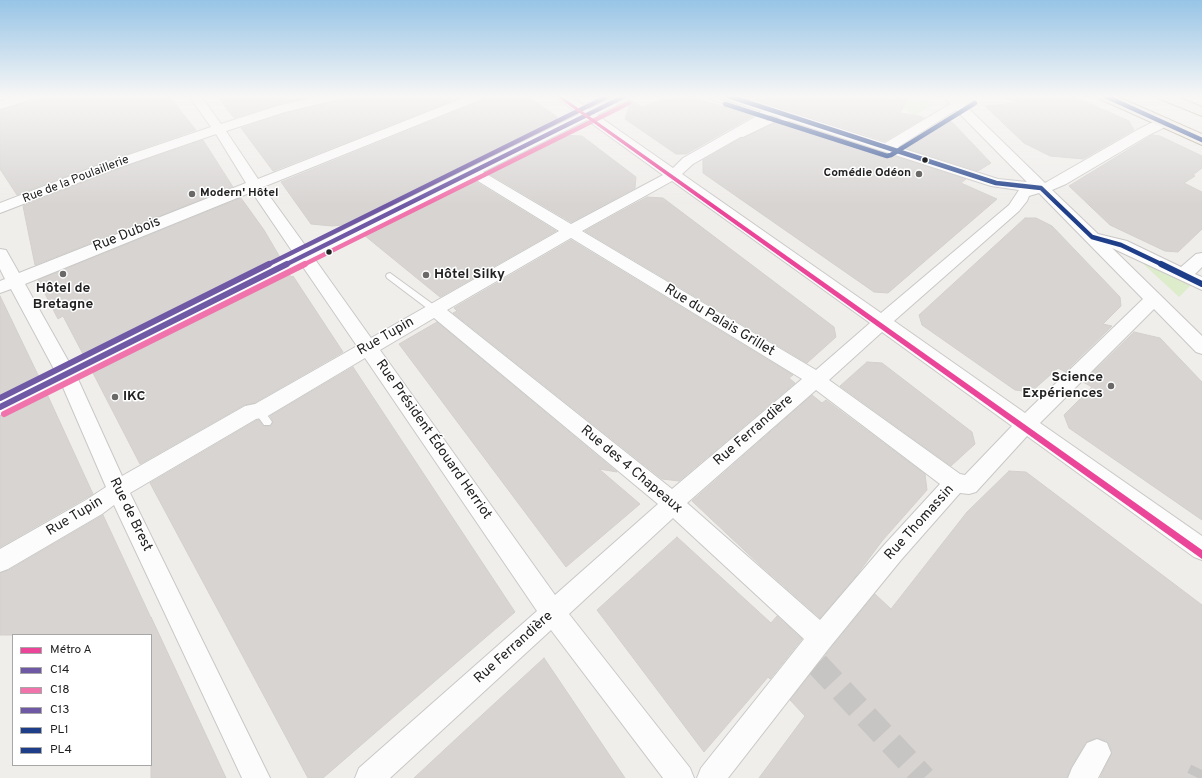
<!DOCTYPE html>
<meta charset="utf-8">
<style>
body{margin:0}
#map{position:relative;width:1202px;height:778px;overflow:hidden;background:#f0eeeb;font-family:Overpass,sans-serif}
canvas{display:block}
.legend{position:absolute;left:12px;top:634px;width:140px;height:132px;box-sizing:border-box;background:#fff;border:1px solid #a7a7a7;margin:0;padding:5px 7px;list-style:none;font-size:12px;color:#222}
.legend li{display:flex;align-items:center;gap:8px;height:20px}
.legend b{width:20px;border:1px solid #a7a7a7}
</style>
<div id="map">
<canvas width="1202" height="778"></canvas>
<ul class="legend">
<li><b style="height:5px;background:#eb4599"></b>Métro A</li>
<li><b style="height:5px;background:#6f59a5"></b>C14</li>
<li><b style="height:5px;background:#f173ac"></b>C18</li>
<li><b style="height:5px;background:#6f59a5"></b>C13</li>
<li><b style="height:5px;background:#1e3e89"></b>PL1</li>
<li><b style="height:5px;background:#1e3e89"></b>PL4</li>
</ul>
</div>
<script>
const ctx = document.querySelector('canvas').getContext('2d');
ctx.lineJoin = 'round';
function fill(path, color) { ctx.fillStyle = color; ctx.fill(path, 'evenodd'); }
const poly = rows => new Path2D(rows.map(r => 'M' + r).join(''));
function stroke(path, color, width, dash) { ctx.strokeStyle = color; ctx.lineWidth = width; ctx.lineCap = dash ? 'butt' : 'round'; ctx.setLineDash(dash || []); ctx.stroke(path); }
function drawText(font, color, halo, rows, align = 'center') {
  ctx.font = font + ' Overpass,sans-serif'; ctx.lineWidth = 3; ctx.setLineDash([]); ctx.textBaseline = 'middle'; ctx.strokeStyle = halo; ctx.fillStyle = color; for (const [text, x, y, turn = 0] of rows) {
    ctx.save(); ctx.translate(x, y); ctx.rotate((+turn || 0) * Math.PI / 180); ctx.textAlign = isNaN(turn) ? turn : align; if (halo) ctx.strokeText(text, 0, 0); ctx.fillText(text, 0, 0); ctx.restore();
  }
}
fill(poly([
 [891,96,921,96,925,97,932,105,914,116,906,110,908,109,899,107,907,101,905,99],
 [1140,261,1191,285,1179,297]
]), '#ddeccb');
const building = poly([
 [36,96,169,96,196,130,98,164,17,195,0,169,0,110,33,100,36,96],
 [217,96,316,96,277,105,234,118,217,96],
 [342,96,465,96,273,171,241,128,285,113,339,100,342,96],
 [485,96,528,96,557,117,556,124,352,224,332,226,311,224,281,182,483,100,485,96],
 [670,96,689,96,753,116,686,154,676,154,625,119,631,100,642,107,670,96],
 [754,96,890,96,907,100,900,113,920,116,924,118,885,141,756,100,754,96],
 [1002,96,1073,96,1129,121,1134,130,1083,159,1050,156,1024,143,985,106,1017,103,1002,96],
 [944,121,952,122,991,163,978,171,902,147,944,121],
 [789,122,966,179,961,183,997,199,888,293,874,292,703,173,703,160,741,138,774,123,789,122],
 [560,135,582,136,636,177,635,188,571,222,486,172,560,135],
 [1152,135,1160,136,1202,156,1202,168,1193,175,1195,176,1184,183,1202,192,1202,229,1178,252,1165,251,1110,225,1069,186,1152,135],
 [203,140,233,187,35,265,23,206,110,172,203,140],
 [473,180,556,231,440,297,364,235,473,180],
 [647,197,663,198,834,327,836,337,807,363,585,231,647,197],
 [241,198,264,230,281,259,84,356,63,316,58,319,38,280,241,198],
 [1025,218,1036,218,1052,226,1120,297,1121,306,1103,324,1112,326,1065,372,1058,368,1031,392,1015,390,922,325,919,315,1025,218],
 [571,240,793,375,789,378,795,383,679,481,662,479,453,313,457,311,454,308,571,240],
 [288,272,291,277,293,276,343,352,254,403,244,405,140,464,92,371,288,272],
 [0,296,39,377,0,396,0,296],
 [437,322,617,472,599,469,640,504,566,567,399,344,437,322],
 [1134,332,1160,338,1202,382,1202,520,1069,428,1064,415,1092,387,1083,382,1134,332],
 [867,362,882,363,972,432,975,444,951,466,840,386,867,362],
 [353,367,515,612,323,778,308,778,150,483,257,420,259,420,264,426,271,426,273,421,270,416,353,367],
 [47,394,93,494,0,547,0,416,47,394],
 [812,395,822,403,826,400,925,474,927,490,882,541,856,576,820,618,760,565,692,501,812,395],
 [1009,471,1026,472,1202,605,1202,778,1100,778,1112,752,1108,742,1098,738,1086,742,1071,767,1067,778,759,778,805,716,790,700,831,648,875,594,891,609,967,512,1009,471],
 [103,515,151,618,151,617,226,778,151,778,151,635,0,635,0,573,9,570,103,515],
 [677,537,771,623,777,616,802,639,770,679,768,677,752,696,704,752,597,610,677,537],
 [544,658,625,778,414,778,458,737,544,658]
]);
fill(building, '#d7d4d2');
stroke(building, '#d3d0cc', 1);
stroke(poly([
 [817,664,924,778],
 [1198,778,1202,770]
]), '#c7c5c3', 24, [24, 12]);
const lane = poly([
 [701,96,709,96,740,106,735,107,701,96],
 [795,117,798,119,797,120,774,122,743,137,738,136,771,119,795,117],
 [390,273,438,308,439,310,438,312,432,312,387,278,386,276,387,274,390,273],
 [259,407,262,408,270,419,272,422,270,425,264,425,256,414,254,411,256,408,259,407]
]);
const street = poly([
 [17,96,35,96,33,99,0,109,0,101,17,96],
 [189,96,201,96,221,124,277,106,321,96,341,96,339,99,285,112,226,131,258,179,468,96,484,96,482,99,263,187,307,248,579,114,558,99,556,96,570,96,589,109,616,96,631,96,629,99,597,115,673,168,683,158,755,117,761,111,724,99,722,96,739,96,885,143,950,104,943,96,956,96,958,98,963,96,977,96,975,99,965,105,1045,183,1139,129,1159,119,1169,119,1170,122,1169,125,1149,135,1066,184,1052,190,1098,234,1127,241,1181,267,1196,254,1202,253,1202,267,1195,274,1202,277,1202,290,1112,248,1202,336,1202,354,1196,352,1154,309,1040,423,1202,536,1202,560,1194,557,1027,436,976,492,969,494,960,493,901,560,830,647,728,778,697,778,701,768,804,639,673,518,569,614,690,768,694,778,663,778,551,630,390,778,355,778,359,768,537,611,365,358,266,417,256,419,130,493,270,778,242,778,114,505,102,514,8,569,0,572,0,549,86,500,106,487,62,385,0,415,0,398,55,371,11,289,0,293,0,281,5,279,0,269,0,249,6,250,19,273,246,183,216,134,109,171,0,213,0,203,99,165,211,127,189,96],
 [956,110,1027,182,998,179,898,147,956,110],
 [771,115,991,186,1019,190,1009,205,881,313,682,174,693,164,765,123,771,115],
 [587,120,663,175,571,224,483,172,587,120],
 [473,178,559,231,371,338,314,258,473,178],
 [672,181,870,323,816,370,582,231,672,181],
 [252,192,294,254,70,364,25,284,252,192],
 [1039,193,1143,299,1025,413,894,321,1019,211,1027,201,1029,196,1039,193],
 [571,238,797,376,802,379,672,489,447,310,571,238],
 [301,264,357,346,255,404,245,406,122,476,77,377,301,264],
 [434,318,658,504,555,595,380,350,434,318],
 [882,332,1012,426,965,475,960,474,829,380,882,332],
 [816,390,940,484,885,544,820,620,687,503,816,390],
 [1097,739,1107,743,1111,753,1098,778,1068,778,1072,768,1087,743,1097,739]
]);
const primary = poly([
 [1098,96,1116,96,1202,134,1202,145,1100,99,1098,96],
 [1158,96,1176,96,1202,107,1202,116,1160,99,1158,96]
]);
stroke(lane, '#c9c8c7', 2);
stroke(street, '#c9c8c7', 2);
stroke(primary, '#a79c86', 2);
fill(lane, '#fdfcfc');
fill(street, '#fdfcfc');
fill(primary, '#f3ede7');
stroke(poly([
 [285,265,625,96]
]), '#6f59a5', 4.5);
stroke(poly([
 [0,407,287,264]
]), '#6f59a5', 6);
stroke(poly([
 [303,265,629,103]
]), '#f173ac', 4.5);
stroke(poly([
 [4,414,305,264]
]), '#f173ac', 6);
stroke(poly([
 [267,265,608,96]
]), '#6f59a5', 4.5);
stroke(poly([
 [0,398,269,264]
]), '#6f59a5', 6);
stroke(poly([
 [728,96,996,183,1041,188,1092,237,1121,245,1163,265],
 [1105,96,1202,140]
]), '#1e3e89', 4.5);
stroke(poly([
 [1161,264,1202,284]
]), '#1e3e89', 6);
stroke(poly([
 [725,104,887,156,891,155,975,103]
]), '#1e3e89', 4.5);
fill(poly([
 [556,96,561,96,1202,550,1202,559,556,96]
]), '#eb4599');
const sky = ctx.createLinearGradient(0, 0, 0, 205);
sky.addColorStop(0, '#97c4e6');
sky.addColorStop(0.47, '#f8f7f6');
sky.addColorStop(1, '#f8f7f600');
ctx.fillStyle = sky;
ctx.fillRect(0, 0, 1202, 205);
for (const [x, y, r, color] of [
 [925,160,3.5,"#222"],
 [919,174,4,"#6a6968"],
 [192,194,4,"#6a6968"],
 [329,252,3.5,"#222"],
 [63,274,4,"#6a6968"],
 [426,275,4,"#6a6968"],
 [1111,386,4,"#6a6968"],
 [115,397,4,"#6a6968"]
]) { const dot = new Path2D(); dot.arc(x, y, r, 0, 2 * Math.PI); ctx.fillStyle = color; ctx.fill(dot); stroke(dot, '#fff', 1.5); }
drawText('bold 12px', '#222', '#fff', [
 ["Comédie Odéon",911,174],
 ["Modern' Hôtel",200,194,"left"]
], 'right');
drawText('12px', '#222', '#fff', [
 ["Rue de la Poulaillerie",76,180,-21]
]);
drawText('14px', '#222', '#fff', [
 ["Rue Dubois",127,235,-22],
 ["Rue du Palais Grillet",719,321,31],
 ["Rue Tupin",386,337,-30],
 ["Rue Ferrandière",754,431,-41],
 ["Rue Président Édouard Herriot",433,440,55],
 ["Rue des 4 Chapeaux",631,470,40],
 ["Rue de Brest",130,515,64],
 ["Rue Tupin",75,517,-31],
 ["Rue Thomassin",920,523,-48],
 ["Rue Ferrandière",514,648,-42]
]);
drawText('bold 14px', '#222', '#fff', [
 ["Hôtel Silky",434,275],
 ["Hôtel de",63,289,"center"],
 ["Bretagne",63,305,"center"],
 ["Science",1103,378,"right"],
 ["Expériences",1103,394,"right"],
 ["IKC",123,397]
], 'left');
</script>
